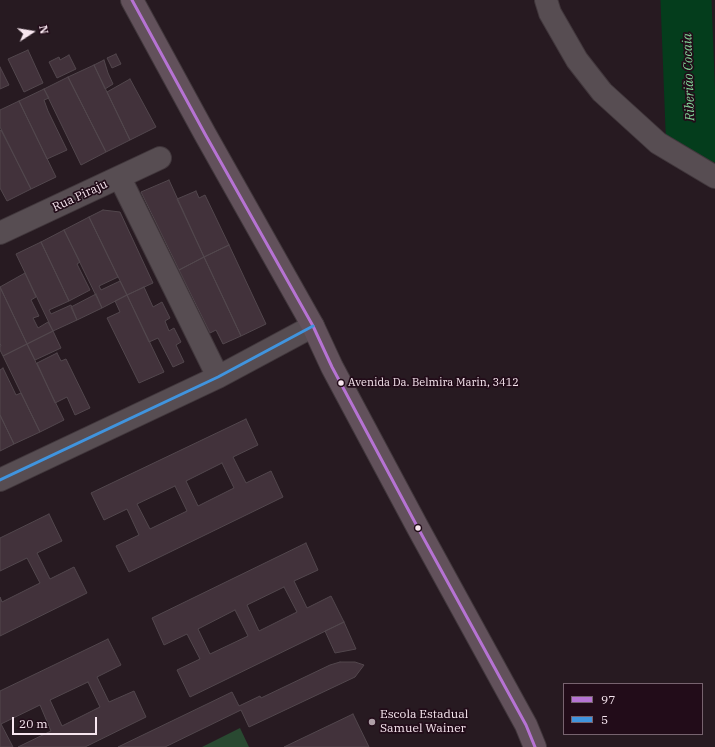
<!DOCTYPE html>
<meta charset="utf-8">
<style>
body{margin:0}
#map{position:relative;width:715px;height:747px;overflow:hidden;background:#271a21;font-family:"IBM Plex Serif",serif}
canvas{display:block}
.legend{position:absolute;left:563px;top:683px;width:140px;height:52px;box-sizing:border-box;background:#220c19;border:1px solid #77636f;margin:0;padding:5px 7px;list-style:none;font-size:12px;color:#f7e6ef}
.legend li{display:flex;align-items:center;gap:8px;height:20px}
.legend b{width:20px;border:1px solid #77636f}
.north{position:absolute;left:12px;top:12px;width:40px;height:40px;-webkit-text-stroke:3px #220c19;paint-order:stroke;rotate:78deg;font-size:11px;font-weight:700;line-height:16px;text-align:center;color:#f7e6ef}
.north::after{content:'';display:block;margin:auto;width:14px;height:18px;background:#f7e6ef;clip-path:polygon(50% 0,100% 100%,50% 72%,0 100%)}
.scale{position:absolute;left:12px;top:717px;width:85px;height:18px;box-sizing:border-box;border:2px solid #f7e6ef;border-top:0;padding-left:5px;font-size:12px;line-height:14px;white-space:nowrap;color:#f7e6ef;-webkit-text-stroke:3px #220c19;paint-order:stroke}
</style>
<div id="map">
<canvas width="715" height="747"></canvas>
<ul class="legend">
<li><b style="height:5px;background:#b673d3"></b>97</li>
<li><b style="height:5px;background:#4094de"></b>5</li>
</ul>
<div class="north">N</div>
<div class="scale">20 m</div>
</div>
<script>
const ctx = document.querySelector('canvas').getContext('2d');
ctx.lineJoin = 'round';
function fill(path, color) { ctx.fillStyle = color; ctx.fill(path, 'evenodd'); }
const poly = rows => new Path2D(rows.map(r => 'M' + r).join(''));
function stroke(path, color, width, dash) { ctx.strokeStyle = color; ctx.lineWidth = width; ctx.lineCap = dash ? 'butt' : 'round'; ctx.setLineDash(dash || []); ctx.stroke(path); }
function drawText(font, color, halo, rows, align = 'center') {
  ctx.font = font + ' "IBM Plex Serif",serif'; ctx.lineWidth = 3.5; ctx.setLineDash([]); ctx.textBaseline = 'middle'; ctx.strokeStyle = halo; ctx.fillStyle = color; for (const [text, x, y, turn = 0] of rows) {
    ctx.save(); ctx.translate(x, y); ctx.rotate((+turn || 0) * Math.PI / 180); ctx.textAlign = isNaN(turn) ? turn : align; if (halo) ctx.strokeText(text, 0, 0); ctx.fillText(text, 0, 0); ctx.restore();
  }
}
fill(poly([
 [240,728,249,747,202,747]
]), '#294931');
stroke(poly([
 [686,0,691,129,715,137]
]), '#043d1c', 51);
const building = poly([
 [28,50,43,83,24,92,8,59,28,50],
 [116,54,121,64,112,68,107,58,116,54],
 [69,55,76,69,57,78,49,62,59,57,60,60,69,55],
 [104,60,108,73,113,84,105,89,94,65,104,60],
 [94,65,130,140,106,152,68,77,94,65],
 [0,67,9,85,0,89,0,67],
 [68,77,106,152,81,165,44,89,68,77],
 [130,79,156,127,130,140,107,92,130,79],
 [44,89,49,98,44,100,48,111,67,150,47,159,19,101,44,89],
 [19,101,56,177,31,189,0,127,0,110,19,101],
 [1,130,31,189,7,201,0,188,0,131,1,130],
 [169,180,204,257,179,270,141,192,169,180],
 [196,191,199,198,205,195,229,245,204,257,177,199,196,191],
 [103,210,120,212,153,283,127,295,89,217,103,210],
 [89,217,118,277,99,286,101,290,120,281,127,295,102,308,64,230,89,217],
 [64,230,80,262,77,264,90,290,69,301,41,242,64,230],
 [41,242,69,301,49,310,51,314,71,305,77,320,53,331,16,254,41,242],
 [229,245,266,324,241,336,204,257,229,245],
 [204,257,241,336,223,344,216,330,210,333,179,270,204,257],
 [25,273,36,297,31,300,39,316,33,318,38,328,48,322,53,331,27,344,0,287,25,273],
 [0,287,27,344,3,356,0,350,0,346,1,346,0,343,0,287],
 [144,287,153,307,162,302,170,318,165,321,169,331,174,328,181,342,176,345,184,362,173,367,158,338,149,342,127,295,144,287],
 [96,294,102,308,77,320,71,307,96,294],
 [127,295,164,372,139,383,107,318,120,312,115,301,127,295],
 [53,331,61,348,35,360,27,344,53,331],
 [27,344,64,420,40,432,3,356,27,344],
 [57,353,61,361,66,359,90,408,75,415,67,397,55,403,37,363,57,353],
 [3,368,16,395,21,393,40,432,14,444,0,415,0,370,3,368],
 [0,415,14,444,0,451,0,415],
 [246,419,258,445,233,457,246,483,271,471,283,497,129,572,116,546,139,535,127,509,104,520,91,493,246,419],
 [222,463,234,488,198,506,186,481,222,463],
 [175,486,187,511,150,529,137,504,175,486],
 [49,514,62,541,37,553,50,579,74,567,87,593,0,636,0,597,2,602,40,583,27,558,0,571,0,538,49,514],
 [306,543,318,570,294,581,307,608,331,596,344,622,190,697,177,670,200,659,187,634,164,645,152,618,306,543],
 [284,587,297,612,259,631,247,605,284,587],
 [235,610,248,636,210,654,198,629,235,610],
 [344,622,356,649,335,653,325,631,344,622],
 [108,639,121,665,97,677,109,702,134,691,146,717,85,747,18,747,51,731,40,705,1,724,13,747,0,747,0,691,108,639],
 [88,682,100,707,62,726,50,700,88,682],
 [340,662,355,662,364,665,355,677,249,727,241,710,165,747,118,747,232,692,239,706,260,696,261,698,330,665,340,662],
 [353,714,369,747,284,747,353,714]
]);
fill(building, '#42323b');
stroke(building, '#52474d', 1);
const street = poly([
 [546,0,550,13,577,60,602,92,658,143,715,177],
 [120,178,218,377],
 [0,233,160,158],
 [0,480,218,377,313,326]
]);
const primary = poly([
 [132,0,205,134,313,326,332,367,418,528,526,725,535,747]
]);
stroke(street, '#41373c', 24);
stroke(primary, '#41373c', 24);
stroke(street, '#574d52', 22);
stroke(primary, '#62515b', 22);
stroke(poly([
 [132,0,205,134,313,326,332,367,418,528,526,725,535,747]
]), '#b673d3', 3);
stroke(poly([
 [0,480,218,377,313,326]
]), '#4094de', 3);
for (const [x, y, r, color] of [
 [341,383,3.5,"#f7e6ef"],
 [418,528,3.5,"#f7e6ef"],
 [372,722,4,"#ae9fa7"]
]) { const dot = new Path2D(); dot.arc(x, y, r, 0, 2 * Math.PI); ctx.fillStyle = color; ctx.fill(dot); stroke(dot, '#220c19', 1.5); }
drawText('11px', '#f7e6ef', '#220c19', [
 ["Avenida Da. Belmira Marin, 3412",348,383]
], 'left');
drawText('12px', '#f7e6ef', '#220c19', [
 ["Rua Piraju",80,196,-25]
]);
drawText('12px', '#f7e6ef', '#220c19', [
 ["Escola Estadual",380,715],
 ["Samuel Wainer",380,729]
], 'left');
drawText('italic 13px', '#84d699', '#220c19', [
 ["Riberião Cocaia",689,77,-92]
]);
</script>
